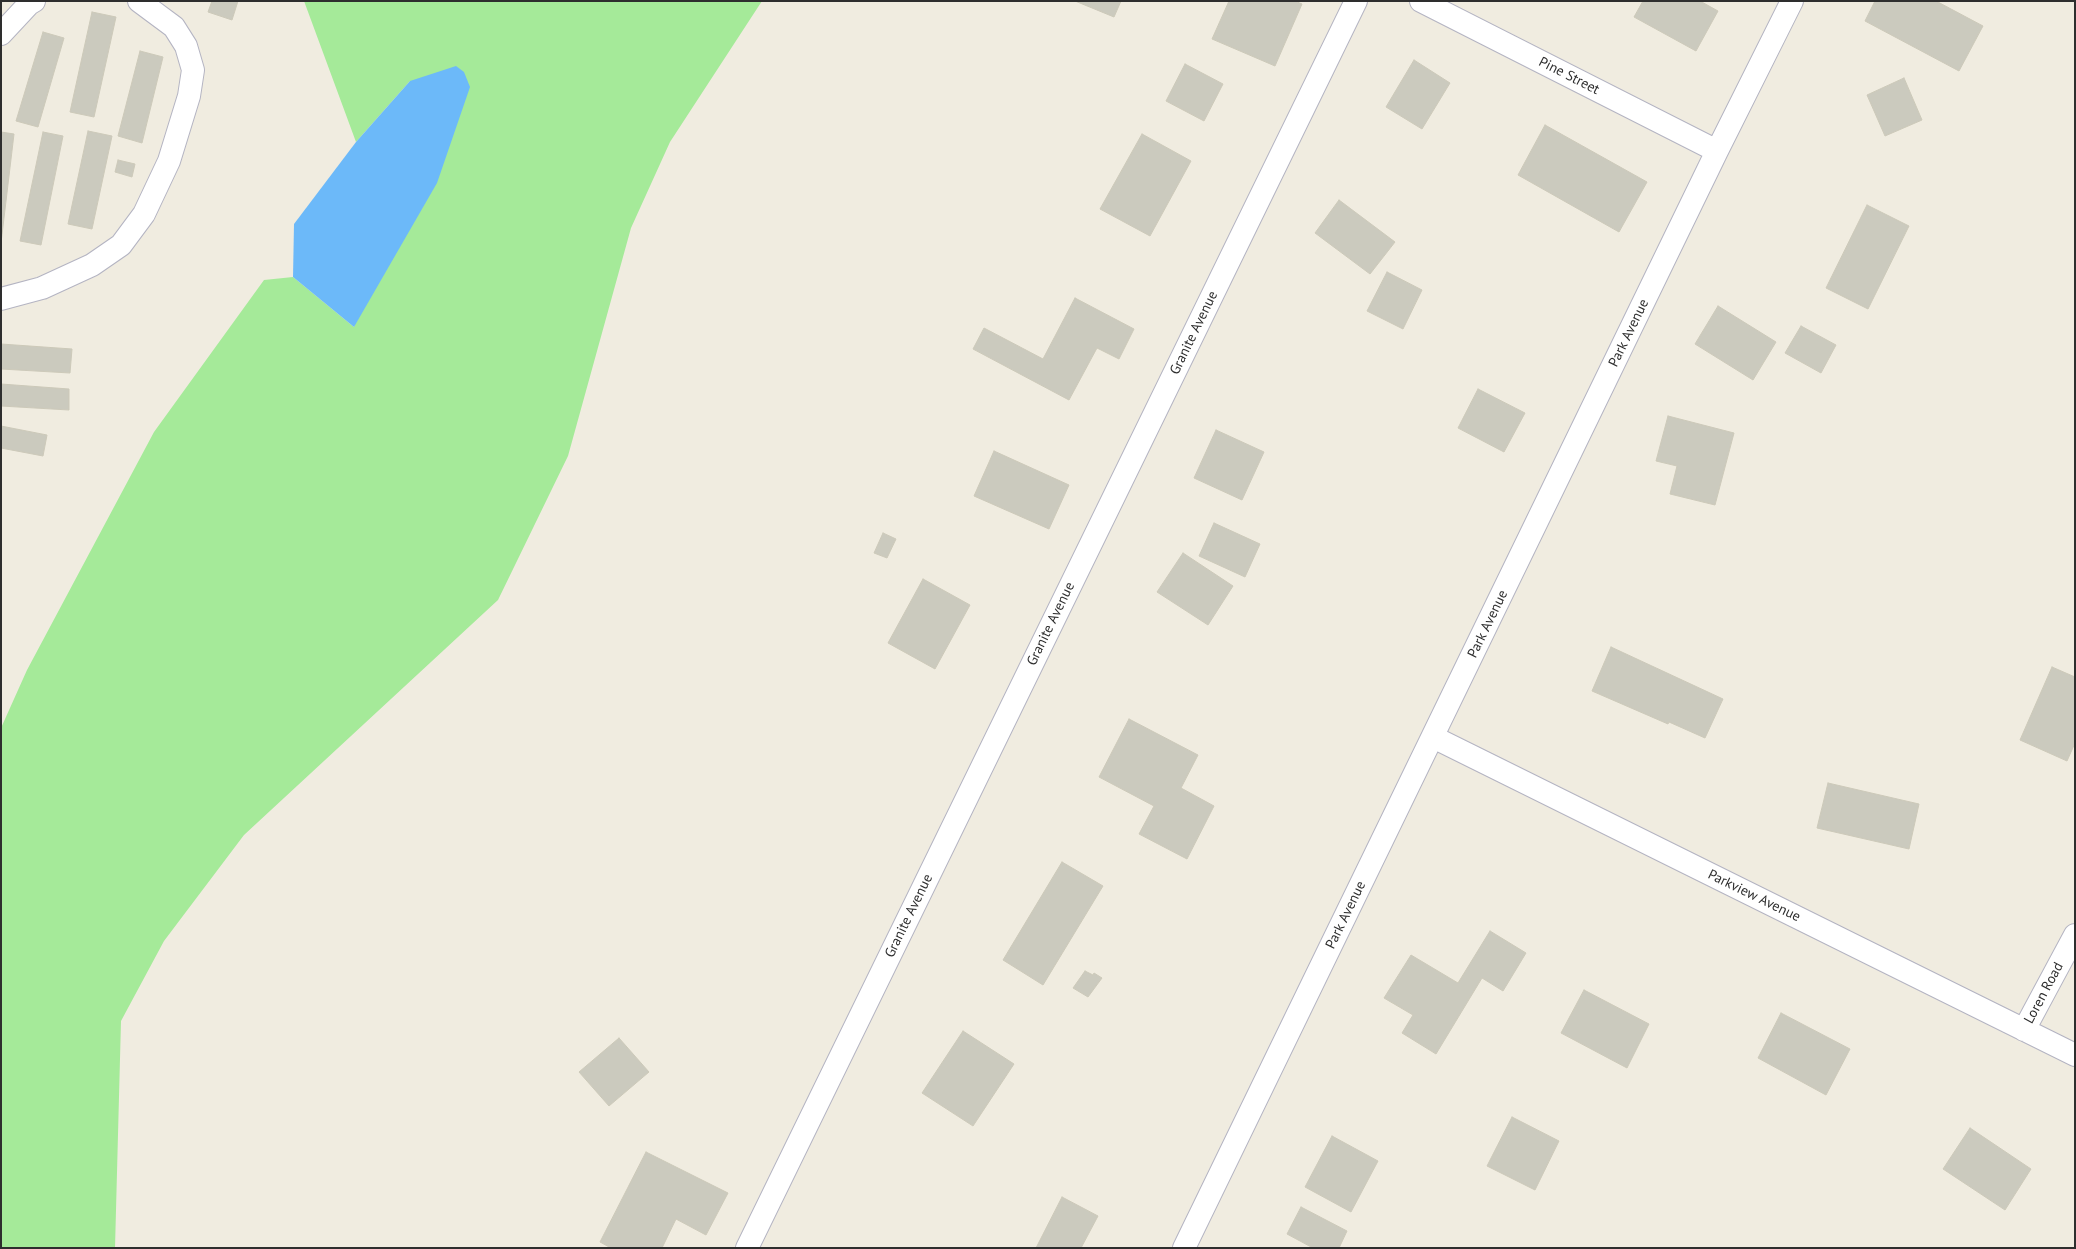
<!DOCTYPE html>
<style>
body{margin:0}
#map{position:relative;width:2076px;height:1249px;overflow:hidden;background:#f0ece0;font-family:"PT Sans",sans-serif}
canvas{display:block}
.frame{position:absolute;inset:0;border:2px solid #2e2e2e;pointer-events:none}
</style>
<div id="map">
<canvas width="2076" height="1249"></canvas>
<div class="frame"></div>
</div>
<script>
const ctx = document.querySelector('canvas').getContext('2d');
ctx.lineJoin = 'round';
function fill(path, color) { ctx.fillStyle = color; ctx.fill(path, 'evenodd'); }
const poly = rows => new Path2D(rows.map(r => 'M' + r).join(''));
function stroke(path, color, width, dash) { ctx.strokeStyle = color; ctx.lineWidth = width; ctx.lineCap = dash ? 'butt' : 'round'; ctx.setLineDash(dash || []); ctx.stroke(path); }
function drawText(font, color, halo, rows, align = 'center') {
  ctx.font = font + ' "PT Sans",sans-serif'; ctx.lineWidth = 3; ctx.setLineDash([]); ctx.textBaseline = 'middle'; ctx.strokeStyle = halo; ctx.fillStyle = color; for (const [text, x, y, turn = 0] of rows) {
    ctx.save(); ctx.translate(x, y); ctx.rotate((+turn || 0) * Math.PI / 180); ctx.textAlign = isNaN(turn) ? turn : align; if (halo) ctx.strokeText(text, 0, 0); ctx.fillText(text, 0, 0); ctx.restore();
  }
}
fill(poly([
 [304,1,762,1,670,142,631,228,568,456,498,600,244,835,164,941,121,1021,115,1248,1,1248,1,728,27,670,154,432,264,280,293,277,354,327,410,81,356,142]
]), '#a5ea99');
fill(poly([
 [456,66,464,72,470,87,437,183,354,327,293,277,294,224,356,142,410,81]
]), '#6cb9f9');
const building = poly([
 [212,1,238,1,232,20,208,12,212,1],
 [1075,1,1121,1,1114,17,1075,1],
 [1229,1,1295,1,1302,4,1275,66,1212,39,1229,1],
 [1643,1,1700,1,1718,11,1696,51,1634,17,1643,1],
 [1875,1,1936,1,1983,26,1959,71,1865,21,1875,1],
 [92,12,116,17,94,117,70,112,92,12],
 [43,32,64,38,38,127,16,121,43,32],
 [140,51,163,57,142,143,118,136,140,51],
 [1414,60,1450,83,1422,129,1386,107,1414,60],
 [1185,64,1223,84,1204,121,1166,101,1185,64],
 [1904,78,1922,120,1885,136,1867,95,1904,78],
 [1545,125,1647,182,1619,232,1518,175,1545,125],
 [88,131,112,136,92,229,68,224,88,131],
 [1,132,14,134,1,243,1,132],
 [43,132,63,136,41,245,20,241,43,132],
 [1142,134,1191,161,1150,236,1100,209,1142,134],
 [118,160,135,164,132,177,115,172,118,160],
 [1339,200,1395,242,1370,274,1315,233,1339,200],
 [1867,205,1909,226,1868,309,1826,288,1867,205],
 [1387,272,1422,290,1403,329,1367,311,1387,272],
 [1075,298,1134,329,1119,359,1097,348,1069,400,973,349,984,328,1043,359,1075,298],
 [1718,306,1776,342,1753,380,1695,344,1718,306],
 [1801,326,1836,345,1821,373,1785,353,1801,326],
 [1,344,72,349,70,373,1,369,1,344],
 [1,384,69,389,69,410,1,406,1,384],
 [1478,389,1525,413,1504,452,1458,428,1478,389],
 [1668,416,1734,433,1715,505,1670,494,1677,466,1656,461,1668,416],
 [1,426,47,435,43,456,1,448,1,426],
 [1216,430,1264,452,1242,500,1194,478,1216,430],
 [994,451,1069,485,1049,529,974,496,994,451],
 [1214,523,1260,544,1245,577,1199,556,1214,523],
 [883,533,896,539,887,558,874,553,883,533],
 [1183,553,1233,586,1208,625,1157,592,1183,553],
 [923,579,970,605,935,669,888,643,923,579],
 [1611,647,1723,699,1705,738,1669,722,1668,724,1592,691,1611,647],
 [2052,667,2075,677,2075,743,2067,761,2020,740,2052,667],
 [1129,719,1198,755,1181,788,1214,806,1187,859,1139,834,1154,806,1099,777,1129,719],
 [1828,783,1919,804,1909,849,1817,828,1828,783],
 [1062,862,1103,886,1043,985,1003,960,1062,862],
 [1490,931,1526,953,1503,991,1482,978,1436,1054,1402,1033,1413,1015,1384,998,1411,955,1458,983,1490,931],
 [1085,971,1093,975,1094,973,1102,978,1088,997,1073,988,1085,971],
 [1584,990,1649,1024,1627,1068,1561,1033,1584,990],
 [1781,1013,1850,1049,1826,1095,1758,1058,1781,1013],
 [963,1031,1014,1064,973,1126,922,1093,963,1031],
 [619,1038,649,1072,609,1106,579,1072,619,1038],
 [1512,1117,1559,1141,1535,1190,1487,1166,1512,1117],
 [1970,1128,2031,1169,2005,1210,1943,1169,1970,1128],
 [1332,1136,1378,1161,1351,1212,1305,1187,1332,1136],
 [646,1152,728,1193,706,1235,676,1219,662,1248,611,1248,600,1242,646,1152],
 [1062,1197,1098,1216,1081,1248,1036,1248,1062,1197],
 [1301,1207,1347,1231,1339,1248,1313,1248,1287,1234,1301,1207]
]);
fill(building, '#cbcabe');
stroke(building, '#ccc9b9', 1);
const street = poly([
 [1421,1,1717,151],
 [1,34,29,4,34,1],
 [1,299,42,288,92,265,121,245,144,214,169,161,189,96,193,70,186,46,174,27,139,1],
 [1433,737,2075,1055],
 [2024,1030,2075,935],
 [747,1248,1356,1],
 [1184,1248,1717,151,1792,1]
]);
stroke(street, '#b4b4c2', 24);
stroke(street, '#fff', 22);
drawText('14px', '#2e2e2e', '#fff', [
 ["Pine Street",1569,76,27],
 ["Granite Avenue",1194,333,-64],
 ["Park Avenue",1629,333,-64],
 ["Granite Avenue",1051,624,-64],
 ["Park Avenue",1488,624,-64],
 ["Parkview Avenue",1754,896,26],
 ["Park Avenue",1346,915,-64],
 ["Granite Avenue",909,916,-64],
 ["Loren Road",2044,993,-62]
]);
</script>
